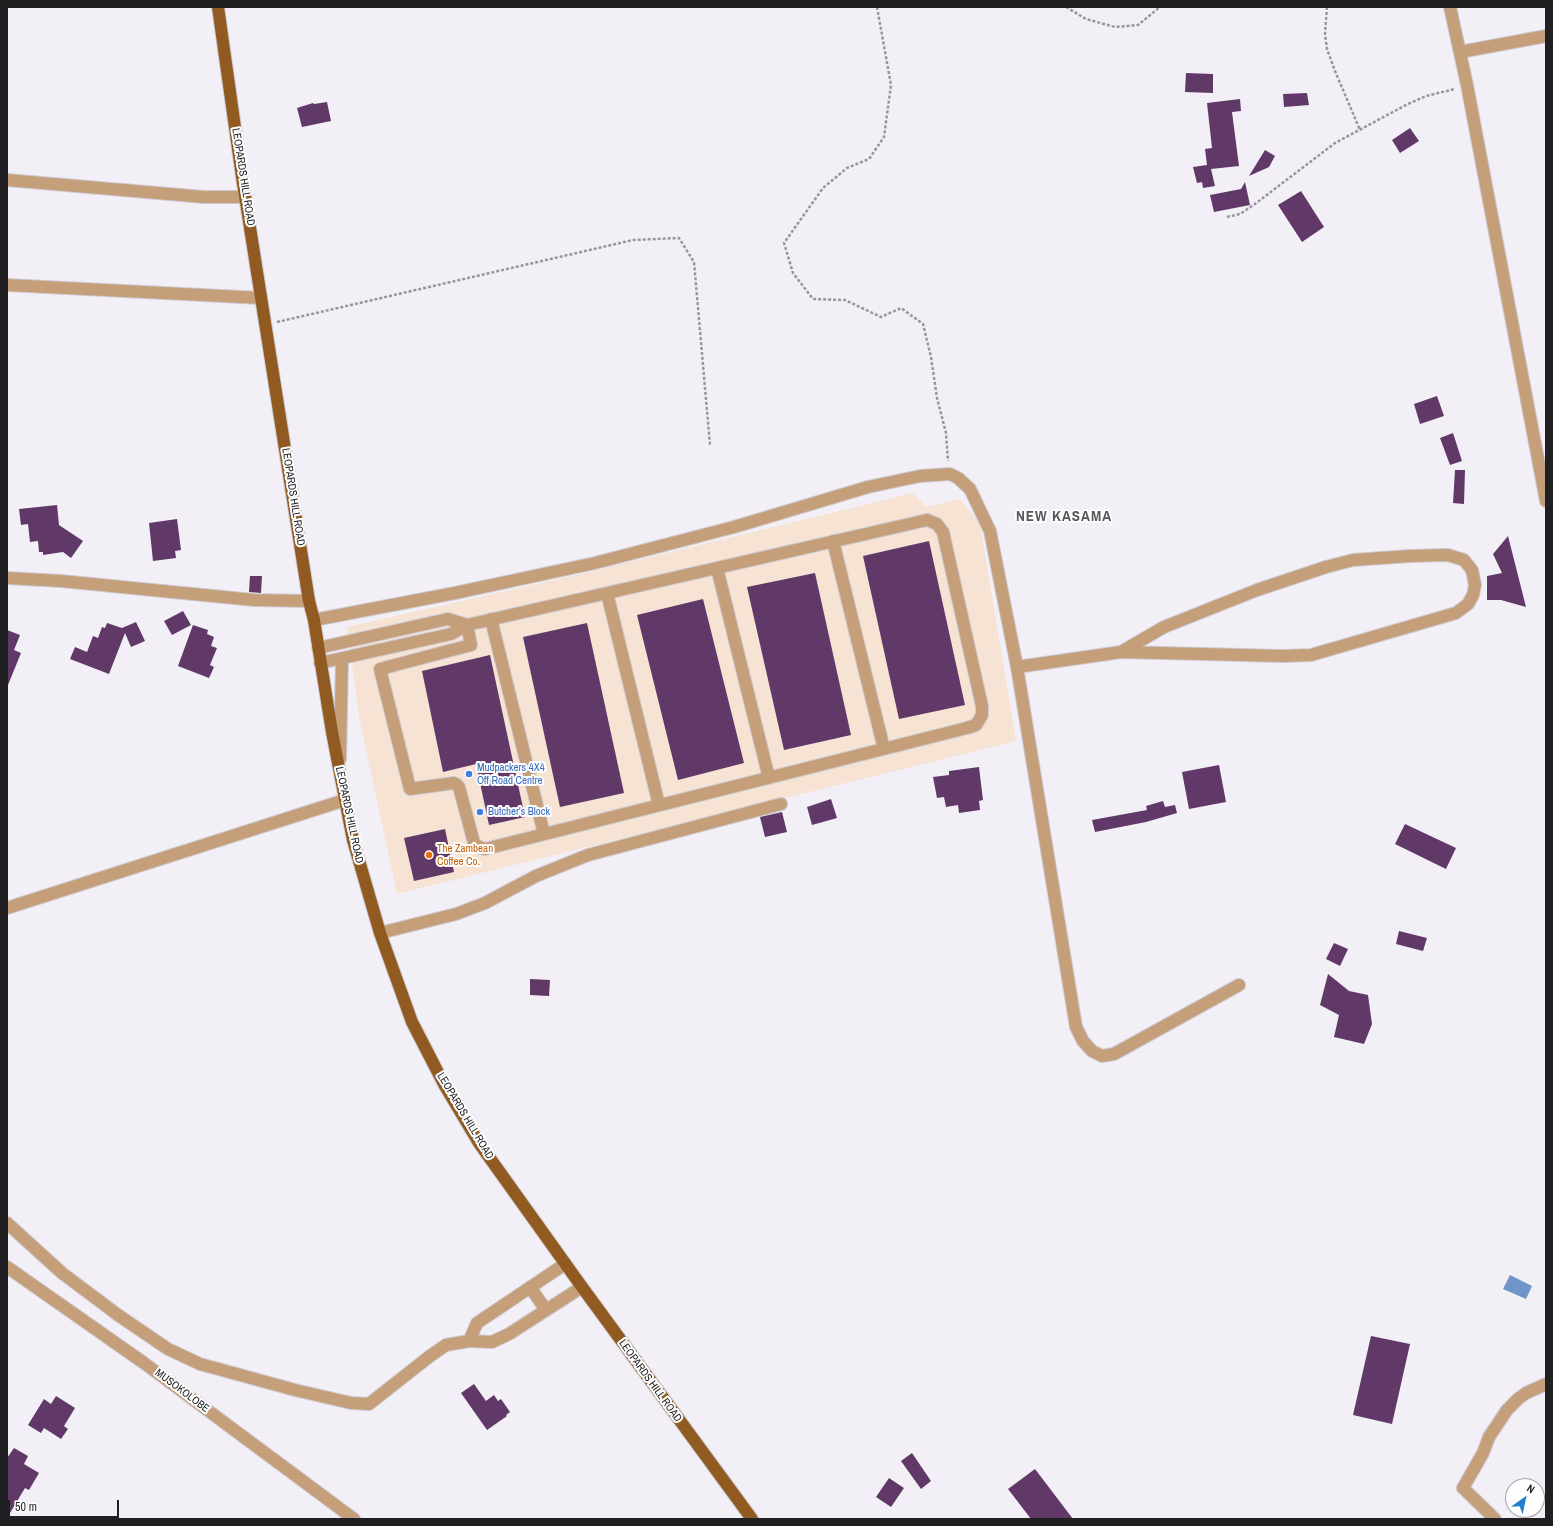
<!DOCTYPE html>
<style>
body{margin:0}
#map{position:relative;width:1553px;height:1526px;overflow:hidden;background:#f3eff6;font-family:"Archivo Narrow",sans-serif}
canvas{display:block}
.frame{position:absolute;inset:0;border:8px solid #201f21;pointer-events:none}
.north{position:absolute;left:1505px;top:1478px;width:40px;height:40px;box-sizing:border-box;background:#fefefe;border:1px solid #a5a5a6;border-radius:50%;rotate:33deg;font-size:11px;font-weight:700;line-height:16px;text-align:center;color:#201f21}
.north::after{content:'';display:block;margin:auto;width:14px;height:18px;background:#257fcc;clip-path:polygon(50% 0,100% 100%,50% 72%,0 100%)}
.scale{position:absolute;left:8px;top:1500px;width:111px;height:18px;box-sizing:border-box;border:2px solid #201f21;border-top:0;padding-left:5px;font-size:12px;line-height:14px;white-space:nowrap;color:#201f21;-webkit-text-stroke:3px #fefefe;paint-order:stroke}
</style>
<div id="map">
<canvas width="1553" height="1526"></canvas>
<div class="frame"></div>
<div class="north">N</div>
<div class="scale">50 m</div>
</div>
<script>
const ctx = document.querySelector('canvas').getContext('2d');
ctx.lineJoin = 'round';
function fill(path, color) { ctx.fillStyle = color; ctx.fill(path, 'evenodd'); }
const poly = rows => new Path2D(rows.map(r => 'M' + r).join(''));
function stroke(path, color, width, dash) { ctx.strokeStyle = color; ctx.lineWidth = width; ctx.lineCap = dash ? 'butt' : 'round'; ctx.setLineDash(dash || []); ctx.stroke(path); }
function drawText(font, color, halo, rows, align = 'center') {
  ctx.font = font + ' "Archivo Narrow",sans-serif'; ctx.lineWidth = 4; ctx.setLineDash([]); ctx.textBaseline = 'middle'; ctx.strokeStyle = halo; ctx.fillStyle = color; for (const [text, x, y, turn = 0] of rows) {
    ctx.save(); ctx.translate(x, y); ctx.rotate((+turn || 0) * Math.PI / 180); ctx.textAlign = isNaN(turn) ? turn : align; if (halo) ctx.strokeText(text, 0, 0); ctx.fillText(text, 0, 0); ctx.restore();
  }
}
fill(poly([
 [913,493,926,507,960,499,980,524,1016,741,397,894,359,717,347,627,576,575]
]), '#f6e3d3');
fill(poly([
 [1510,1275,1532,1286,1526,1299,1503,1289]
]), '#6f95c9');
fill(poly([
 [1186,73,1213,74,1213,93,1185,92],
 [1307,93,1309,105,1284,107,1283,94],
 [1240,99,1241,111,1232,112,1239,166,1211,169,1215,186,1203,188,1202,182,1197,183,1193,167,1207,165,1205,149,1212,148,1207,103],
 [327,102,331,121,302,127,297,108,313,103,314,104],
 [1410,128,1419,141,1400,153,1392,140],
 [1265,150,1275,156,1269,167,1249,176],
 [1245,182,1250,205,1214,212,1210,195,1241,189],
 [1301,191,1324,227,1302,242,1278,205],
 [1437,396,1444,416,1420,424,1414,404],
 [1453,433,1462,461,1450,465,1440,438],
 [1455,470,1465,470,1464,504,1453,503],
 [57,505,59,525,83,541,71,558,63,552,43,555,43,552,39,552,38,541,30,542,28,524,21,525,19,509],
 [177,519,181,550,175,551,176,558,153,561,149,523],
 [1508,536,1526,607,1501,600,1487,600,1487,576,1502,573,1493,554],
 [929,541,965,705,899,719,863,556],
 [815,573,851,735,784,750,747,587],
 [250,576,262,576,261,593,249,592],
 [703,599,744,763,678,780,637,615],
 [183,611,191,625,172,635,164,621],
 [136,622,145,641,131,647,125,633,109,674,70,659,75,647,87,652,93,636,98,638,102,627,105,628,107,623,122,628],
 [587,623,624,793,560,807,523,637],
 [193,625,208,630,207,634,214,637,211,646,217,648,210,665,214,667,209,678,178,666],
 [7,630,20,635,14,650,21,653,8,685],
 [490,655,525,817,489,825,476,764,443,772,422,671],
 [1219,765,1226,802,1189,809,1182,772],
 [979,767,983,800,979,801,980,810,959,813,958,805,946,807,944,797,937,798,933,777,949,775,949,771],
 [831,799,837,818,812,825,807,807],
 [1163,801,1165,807,1175,805,1177,813,1146,822,1095,832,1092,820,1147,810,1146,806],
 [782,812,787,832,765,837,760,817],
 [1405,824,1456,848,1446,869,1395,844],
 [445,829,454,872,414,881,404,838],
 [1399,931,1427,938,1423,951,1396,944],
 [1334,943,1348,949,1340,966,1326,959],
 [1328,974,1349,991,1368,995,1372,1024,1364,1044,1334,1037,1339,1015,1320,1005],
 [530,979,550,980,549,996,530,995],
 [1371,1336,1410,1344,1392,1424,1353,1415],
 [474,1384,486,1401,494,1395,498,1401,501,1399,510,1412,506,1415,507,1416,487,1430,461,1393],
 [56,1396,75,1408,64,1426,68,1429,61,1439,44,1428,41,1433,28,1425,44,1399,51,1404],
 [14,1448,28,1456,24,1464,39,1473,29,1490,25,1488,7,1518,7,1458],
 [912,1453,931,1481,921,1489,901,1461],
 [1035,1469,1073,1519,1031,1519,1008,1489],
 [889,1478,904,1488,891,1507,876,1497]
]), '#603968');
const minor = poly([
 [1450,7,1467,85,1546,501],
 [1460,52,1546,36],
 [7,180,204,197,245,197],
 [7,285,261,298],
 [833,541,884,749],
 [717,568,769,778],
 [7,578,61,581,254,600,309,601],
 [607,593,659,805],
 [491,619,544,834],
 [314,620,455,593,595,563,734,527,868,487,920,476,950,474,958,478,970,489,990,531,1017,667,1076,1027,1083,1041,1092,1051,1102,1056,1114,1054,1239,985],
 [318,648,448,619,467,625],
 [320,663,451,634,467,625,927,520,937,524,943,532,982,706,982,715,976,725,967,728,485,849,479,847,474,843,459,787,456,784,454,783,410,789,380,669,471,645,467,625],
 [1017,667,1121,652,1282,656,1311,655,1456,613,1468,604,1473,595,1475,585,1472,570,1464,560,1448,555,1410,556,1353,560,1326,567,1257,590,1164,627,1121,652],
 [340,759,342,659],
 [7,908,345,800],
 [380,933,456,914,485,903,536,876,588,855,781,804],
 [7,1223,62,1273,118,1315,168,1349,200,1364,295,1390,351,1403,369,1404,430,1356,446,1345,469,1341,492,1342,509,1334,582,1287],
 [7,1267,144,1363,354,1519],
 [530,1287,546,1310],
 [469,1341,477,1323,565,1264],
 [1495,1519,1463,1488,1483,1453,1489,1437,1507,1410,1518,1399,1526,1393,1546,1384]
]);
const major = poly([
 [218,7,242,177,309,601,314,620,332,732,353,840,380,933,412,1022,445,1086,479,1143,582,1287,752,1519]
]);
stroke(minor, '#cdcad0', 14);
stroke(major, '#cdcad0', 14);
stroke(poly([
 [877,7,891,85,884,137,869,159,847,168,823,188,784,243,793,273,813,299,845,300,881,317,901,308,923,324,931,357,937,398,946,433,948,461],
 [1066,7,1086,19,1115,27,1138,25,1160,7],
 [1327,7,1325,34,1327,49,1335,71,1360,130],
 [1227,217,1240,214,1255,204,1335,143,1406,105,1426,96,1455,89],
 [277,322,633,240,679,238,694,262,710,445]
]), '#98969b', 2.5, [3, 2]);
stroke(minor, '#c59e7a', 12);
stroke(major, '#915a20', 12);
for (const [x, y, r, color] of [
 [469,774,4,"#3f7fe0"],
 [480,812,4,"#3f7fe0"],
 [429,855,4,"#e8710a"]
]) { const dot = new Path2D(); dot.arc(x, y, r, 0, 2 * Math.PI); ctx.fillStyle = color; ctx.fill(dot); stroke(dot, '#fefefe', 1.5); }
drawText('11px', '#201f21', '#fefefe', [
 ["LEOPARDS HILL ROAD",243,177,81],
 ["LEOPARDS HILL ROAD",293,497,81],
 ["LEOPARDS HILL ROAD",349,815,78],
 ["LEOPARDS HILL ROAD",465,1116,59],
 ["LEOPARDS HILL ROAD",650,1381,54],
 ["MUSOKOLOBE",182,1391,37]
]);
drawText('11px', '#366cbe', '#fefefe', [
 ["Mudpackers 4X4",477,768],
 ["Off Road Centre",477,781],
 ["Butcher's Block",488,812]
], 'left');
drawText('11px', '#c56008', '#fefefe', [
 ["The Zambean",437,849],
 ["Coffee Co.",437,862]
], 'left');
ctx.letterSpacing = '1px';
drawText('bold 15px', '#58565b', '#fefefe', [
 ["NEW KASAMA",1064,517]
]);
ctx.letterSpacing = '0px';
</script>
